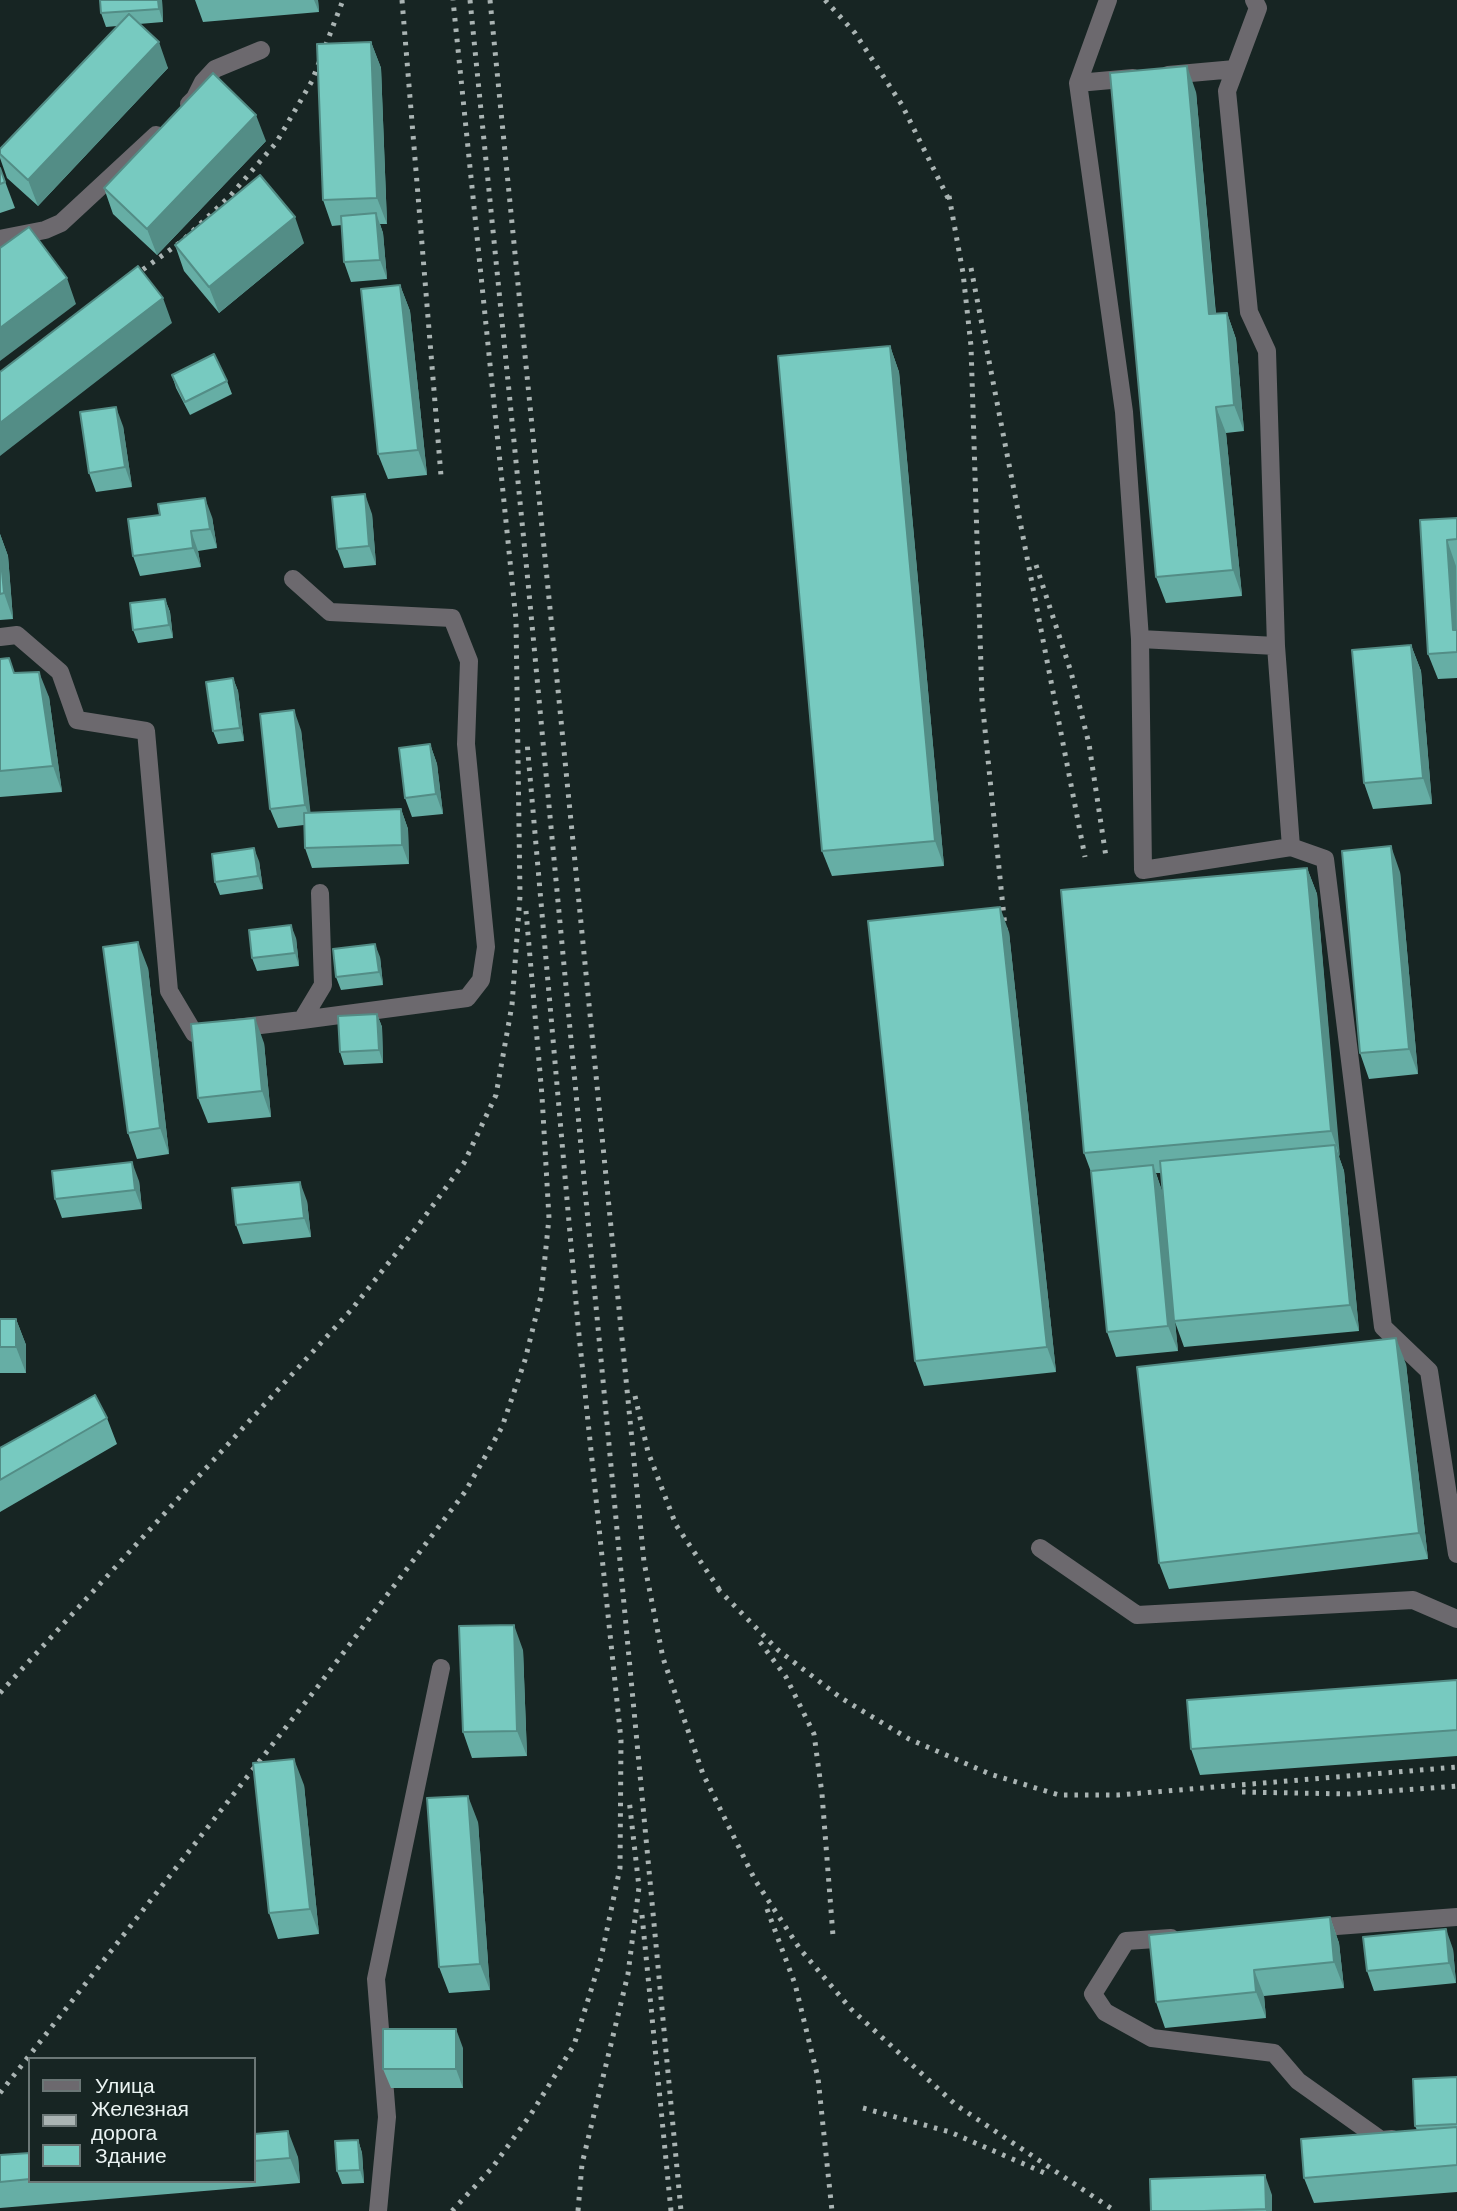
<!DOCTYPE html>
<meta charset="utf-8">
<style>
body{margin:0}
#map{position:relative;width:1457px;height:2211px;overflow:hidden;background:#172523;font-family:Helvetica,sans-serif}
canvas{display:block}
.legend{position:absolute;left:28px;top:2057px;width:228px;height:126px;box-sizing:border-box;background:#172523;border:2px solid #6b7776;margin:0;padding:9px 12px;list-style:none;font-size:21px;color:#eaf3f2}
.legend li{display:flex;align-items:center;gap:14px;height:35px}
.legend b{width:35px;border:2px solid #6b7776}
</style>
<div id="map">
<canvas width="1457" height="2211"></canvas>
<ul class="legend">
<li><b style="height:9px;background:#6c696e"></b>Улица</li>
<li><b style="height:9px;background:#aab4b3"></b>Железная дорога</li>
<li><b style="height:19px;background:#77cac0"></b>Здание</li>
</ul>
</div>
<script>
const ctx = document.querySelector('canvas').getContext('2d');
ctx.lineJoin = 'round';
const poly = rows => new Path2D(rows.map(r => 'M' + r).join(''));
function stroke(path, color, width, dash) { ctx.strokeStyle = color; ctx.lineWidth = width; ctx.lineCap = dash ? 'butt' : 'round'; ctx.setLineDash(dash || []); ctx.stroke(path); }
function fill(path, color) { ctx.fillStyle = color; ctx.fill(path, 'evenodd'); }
stroke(poly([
 [1108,0,1078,83,1124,412,1140,639,1276,646],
 [1254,0,1258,8,1227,91,1249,312,1267,351,1276,646,1291,847],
 [1168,75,1235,69],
 [1078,83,1133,78],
 [189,104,195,98,203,82,215,69,261,50],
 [0,239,45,230,61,223,156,135],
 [293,579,330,612,452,618,469,661,466,744,486,947,481,980,467,998,302,1020],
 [0,637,17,635,60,672,77,720,146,731,169,991,194,1033,302,1020,323,985,320,893],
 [1140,639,1143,870,1291,847,1325,859,1383,1327,1429,1371,1457,1554],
 [1040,1548,1137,1615,1413,1600,1457,1619],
 [1310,1928,1457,1917],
 [1171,1938,1126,1941,1093,1994,1105,2012,1152,2038,1274,2053,1298,2081,1381,2140,1392,2139],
 [378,2211,387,2117,376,1979,441,1668]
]), '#6c696e', 18);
stroke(poly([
 [402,0,441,476],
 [470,0,528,582,681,2211],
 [490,0,644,1562,663,1658,703,1774,755,1880,800,1949,851,2009,956,2105,1115,2211],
 [825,0,855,33,902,105,951,204],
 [949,196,963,273,971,346,982,700,1006,937],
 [971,268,1085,857],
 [126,282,182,241,230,196,276,143,312,81,343,0],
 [1036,565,1071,672,1089,744,1106,857],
 [635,1396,648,1452,676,1525,723,1595],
 [718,1589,778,1650,841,1698,909,1739,990,1774,1059,1795,1118,1795,1457,1767],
 [760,1642,786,1677,814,1734,822,1794,833,1936],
 [0,1693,352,1309,417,1227,464,1163,496,1095,512,1005,520,896,516,620,453,0],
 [1242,1792,1349,1794,1457,1786],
 [767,1909,795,1984,818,2078,832,2211],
 [642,1915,671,2211],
 [0,2093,319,1685,465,1492,502,1427,525,1360,541,1296,549,1218,542,1096,526,911],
 [863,2108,950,2132,1047,2174],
 [452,2211,492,2168,531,2114,574,2045,601,1958,620,1868,621,1740,578,1325,527,742],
 [578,2211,582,2164,628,1974,639,1887,629,1799]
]), '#aab4b3', 5, [3.5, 7]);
fill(poly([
 [162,0,163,22,139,24,168,68,38,206,7,178,0,158,0,149,117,26,106,27,101,13],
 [195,0,318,0,319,12,203,22],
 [371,42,381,68,387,224,380,224,383,233,387,279,351,282,344,262,342,225,332,226,323,200],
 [1196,92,1216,314,1227,313,1236,339,1244,431,1226,433,1242,596,1166,603,1156,577],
 [266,141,157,255,113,214,104,188],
 [0,168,15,208,0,213],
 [304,243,219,313,184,271,175,245],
 [400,285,410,311,427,475,388,479,378,454],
 [890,346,899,372,944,866,832,876,822,851],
 [172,375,227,381,232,394,190,415,176,388],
 [123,426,132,487,96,492,89,473],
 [372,514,376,565,344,568,337,549],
 [212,517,217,548,198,551,201,567,140,576,133,556],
 [1457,518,1457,678,1438,679,1428,654,1420,520],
 [0,534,8,556,13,619,0,620],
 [165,599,170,612,173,638,138,643,133,630],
 [1411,645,1421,671,1432,804,1373,809,1364,783],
 [0,659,15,673,49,697,62,792,0,797],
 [233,678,238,691,244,741,218,744,213,731],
 [301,730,310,813,401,809,408,829,409,864,312,868,305,848,304,825,278,828,270,809],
 [430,744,437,764,443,814,412,817,405,798],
 [259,861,263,889,220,895,215,882],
 [1307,868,1317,894,1339,1157,1344,1171,1359,1331,1184,1347,1175,1322,1178,1351,1116,1357,1107,1332,1091,1172,1084,1153],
 [1156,1173,1161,1173,1171,1280,1162,1191],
 [1400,872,1418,1074,1369,1079,1360,1053],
 [1009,932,1056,1372,924,1386,915,1361],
 [296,938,299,966,257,971,252,958],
 [380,957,383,985,341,990,336,977],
 [148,968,169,1154,137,1159,128,1133],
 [377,1014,382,1027,383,1063,344,1065,340,1052],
 [264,1043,271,1117,208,1123,198,1098],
 [139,1181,142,1209,62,1218,55,1199],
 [307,1201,311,1237,243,1244,236,1225],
 [0,1319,16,1319,26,1345,26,1373,0,1373],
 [1406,1364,1428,1559,1169,1589,1159,1563],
 [107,1418,117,1444,0,1512,0,1448],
 [523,1650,527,1756,472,1758,463,1732],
 [1457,1680,1457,1756,1200,1775,1191,1749],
 [304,1785,319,1934,278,1939,269,1913],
 [478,1822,490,1990,449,1993,439,1967],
 [1330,1917,1339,1943,1344,1988,1264,1996,1266,2018,1165,2028,1156,2002],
 [1453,1949,1456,1983,1374,1991,1367,1971],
 [463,2048,463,2088,391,2088,383,2069],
 [1457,2077,1457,2192,1314,2203,1304,2178,1417,2130,1415,2126],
 [254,2134,298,2157,300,2183,0,2208,0,2155,30,2153,30,2181,254,2181],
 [358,2140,362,2153,364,2183,342,2184,337,2171],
 [1272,2195,1272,2211,1151,2211]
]), '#66aea5');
fill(poly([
 [158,0,162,0,163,22,159,9],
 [314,0,318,0,319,12],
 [159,42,168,68,38,206,28,180],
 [371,42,381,68,387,224,377,198],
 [1187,66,1196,92,1218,340,1209,314],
 [256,115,266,141,157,255,147,229],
 [376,213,383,233,387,279,380,260],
 [295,217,304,243,219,313,209,287],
 [67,278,76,304,0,361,0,328],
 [400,285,410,311,427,475,418,450],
 [163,298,172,323,0,456,0,423],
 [1227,313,1236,339,1244,431,1234,405],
 [890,346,899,372,944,866,935,841],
 [116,407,123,426,132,487,125,467],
 [1216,407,1226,433,1242,596,1233,570],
 [365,494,372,514,376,565,369,546],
 [205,498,212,517,217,548,210,529],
 [191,531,198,551,201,567,193,548],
 [0,534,8,556,13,619,4,593,0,550],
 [1447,540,1456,566,1457,642,1453,630],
 [165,599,170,612,173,638,169,625],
 [1411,645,1421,671,1432,804,1423,778],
 [39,672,49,697,62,792,53,766],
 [233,678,238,691,244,741,240,728],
 [294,710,301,730,312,825,305,805],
 [430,744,437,764,443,814,436,794],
 [401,809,408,829,409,864,402,845],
 [1391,846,1400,872,1418,1074,1409,1049],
 [254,848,259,861,263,889,258,876],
 [1307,868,1317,894,1340,1157,1331,1131],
 [1000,907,1009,932,1056,1372,1047,1347],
 [291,925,296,938,299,966,295,953],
 [138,942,148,968,169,1154,160,1128],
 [375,944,380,957,383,985,379,972],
 [377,1014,382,1027,383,1063,379,1050],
 [255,1018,264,1043,271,1117,262,1091],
 [1335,1145,1344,1171,1359,1331,1350,1305],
 [132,1162,139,1181,142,1209,135,1190],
 [1153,1165,1162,1191,1178,1351,1168,1326],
 [300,1182,307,1201,311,1237,304,1218],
 [16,1319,26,1345,26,1373,16,1347],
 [1396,1338,1406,1364,1428,1559,1419,1533],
 [514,1625,523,1650,527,1756,517,1731],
 [294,1759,304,1785,319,1934,310,1909],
 [468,1796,478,1822,490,1990,480,1964],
 [1330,1917,1339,1943,1344,1988,1334,1962],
 [1446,1929,1453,1949,1456,1983,1449,1963],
 [1254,1970,1264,1996,1266,2018,1256,1992],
 [456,2029,463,2048,463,2088,456,2069],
 [288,2131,298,2157,300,2183,290,2158],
 [358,2140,362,2153,364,2183,360,2170],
 [1265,2175,1272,2195,1272,2211,1266,2211,1266,2209]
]), '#538d86');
const building = poly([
 [100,0,158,0,159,9,101,13,100,0],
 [129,14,159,42,28,180,0,154,0,149,129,14],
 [371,42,377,198,323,200,317,44,371,42],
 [1187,66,1209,314,1227,313,1234,405,1216,407,1233,570,1156,577,1110,73,1187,66],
 [213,73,256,115,147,229,104,188,213,73],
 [0,168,5,182,0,184,0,168],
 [260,175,295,217,209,287,175,245,260,175],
 [376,213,380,260,344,262,341,216,376,213],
 [29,227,67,278,0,328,0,248,29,227],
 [138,266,163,298,0,423,0,372,138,266],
 [400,285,418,450,378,454,361,289,400,285],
 [890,346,935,841,822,851,778,356,890,346],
 [214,354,227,381,185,402,172,375,214,354],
 [116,407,125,467,89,473,80,412,116,407],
 [365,494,369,546,337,549,332,497,365,494],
 [205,498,210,529,191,531,193,548,133,556,128,519,160,515,158,504,205,498],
 [1457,518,1457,539,1447,540,1453,630,1457,630,1457,652,1428,654,1420,520,1457,518],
 [0,550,4,593,0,594,0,550],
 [165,599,169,625,133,630,130,603,165,599],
 [1411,645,1423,778,1364,783,1352,650,1411,645],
 [9,658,14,673,39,672,53,766,0,771,0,659,9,658],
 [233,678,240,728,213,731,206,682,233,678],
 [294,710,305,805,270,809,260,714,294,710],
 [430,744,436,794,405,798,399,748,430,744],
 [401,809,402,845,305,848,304,813,401,809],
 [1391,846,1409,1049,1360,1053,1342,851,1391,846],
 [254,848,258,876,215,882,212,854,254,848],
 [1307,868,1331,1131,1084,1153,1061,890,1307,868],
 [1000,907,1047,1347,915,1361,868,921,1000,907],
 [291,925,295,953,252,958,249,930,291,925],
 [138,942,160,1128,128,1133,103,947,138,942],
 [375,944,379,972,336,977,333,949,375,944],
 [377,1014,379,1050,340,1052,338,1016,377,1014],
 [255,1018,262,1091,198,1098,191,1024,255,1018],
 [1335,1145,1350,1305,1174,1321,1160,1161,1335,1145],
 [132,1162,135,1190,55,1199,52,1171,132,1162],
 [1153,1165,1168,1326,1107,1332,1091,1171,1153,1165],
 [300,1182,304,1218,236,1225,232,1188,300,1182],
 [0,1319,16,1319,16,1347,0,1347,0,1319],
 [1396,1338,1419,1533,1159,1563,1137,1367,1396,1338],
 [95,1395,107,1418,0,1480,0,1448,95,1395],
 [514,1625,517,1731,463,1732,459,1626,514,1625],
 [1457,1680,1457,1730,1191,1749,1187,1700,1457,1680],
 [294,1759,310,1909,269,1913,253,1763,294,1759],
 [468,1796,480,1964,439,1967,427,1798,468,1796],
 [1330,1917,1334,1962,1254,1970,1256,1992,1156,2002,1149,1935,1330,1917],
 [1446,1929,1449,1963,1367,1971,1363,1937,1446,1929],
 [383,2029,456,2029,456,2069,383,2069,383,2029],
 [1457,2077,1457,2124,1415,2126,1413,2079,1457,2077],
 [1457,2127,1457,2165,1304,2178,1301,2139,1457,2127],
 [288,2131,290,2158,254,2161,254,2134,288,2131],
 [358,2140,360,2170,337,2171,335,2141,358,2140],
 [30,2153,30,2179,0,2182,0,2155,30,2153],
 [1265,2175,1266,2209,1204,2211,1151,2211,1150,2179,1265,2175]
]);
fill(building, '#77cac0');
stroke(building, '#538d86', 2);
</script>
